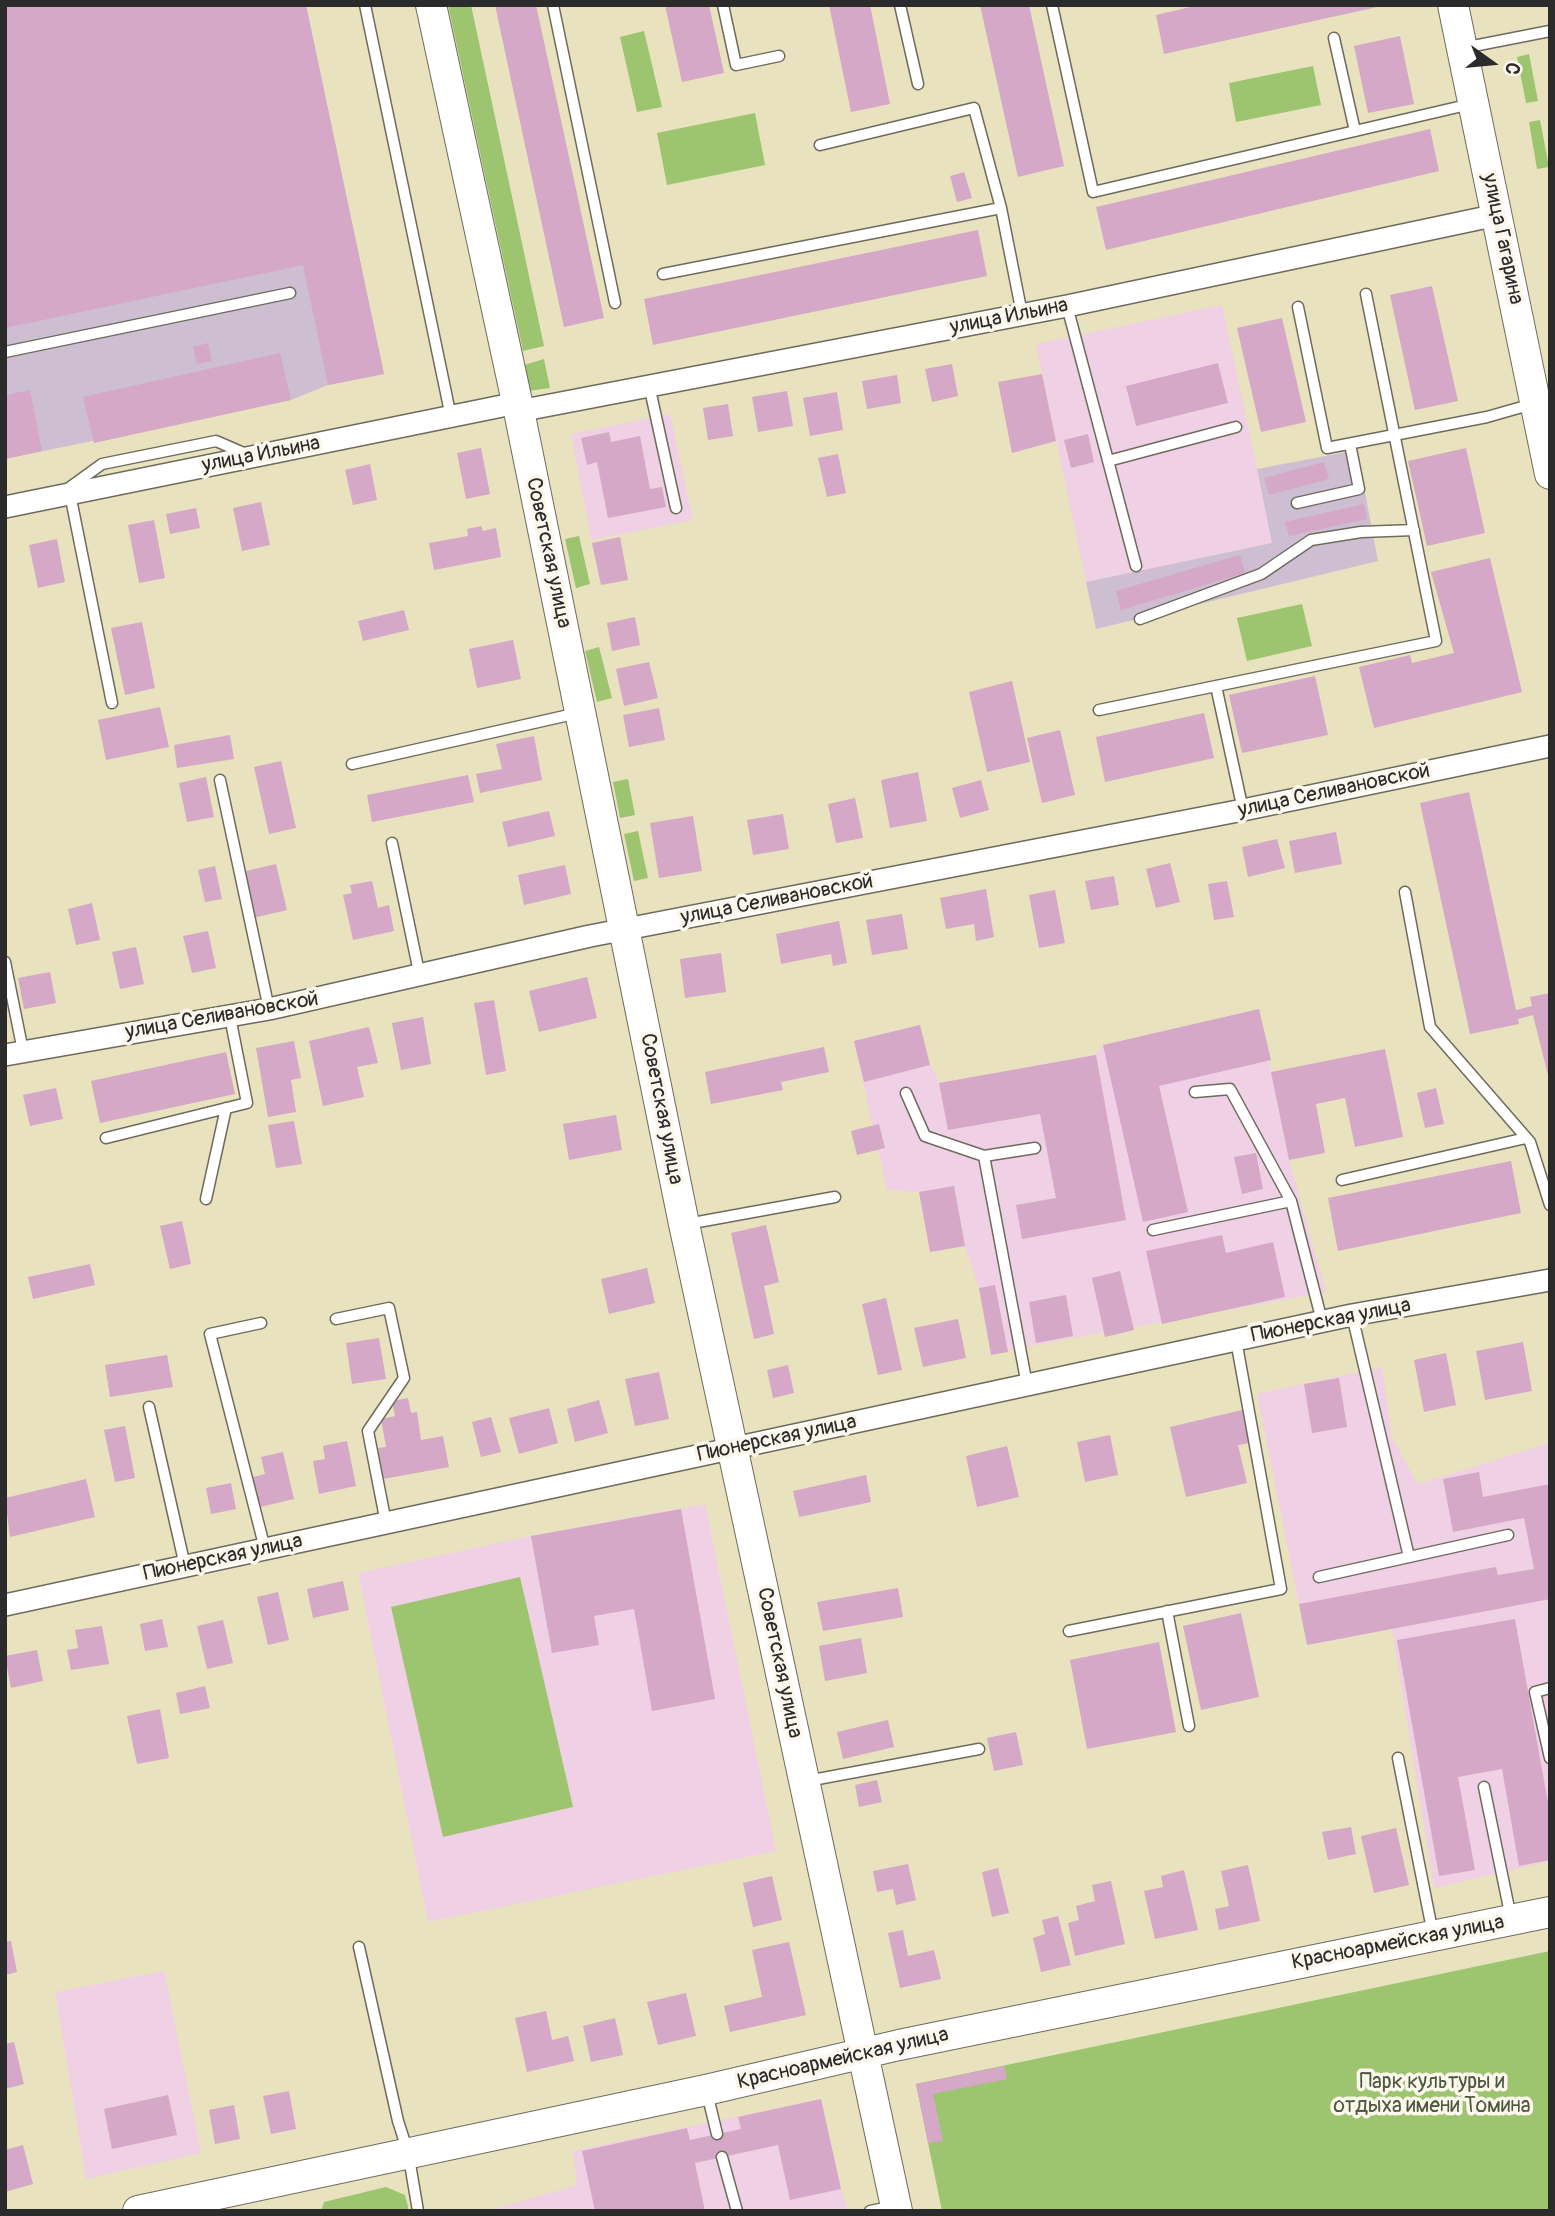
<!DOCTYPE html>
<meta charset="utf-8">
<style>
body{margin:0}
#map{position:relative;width:1555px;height:2216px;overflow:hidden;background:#e9e2be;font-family:Pangolin,sans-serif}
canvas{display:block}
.frame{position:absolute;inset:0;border:7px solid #2b2b2b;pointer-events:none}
.north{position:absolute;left:1457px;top:28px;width:70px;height:70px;-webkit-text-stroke:5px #fbf7ec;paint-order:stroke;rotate:105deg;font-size:19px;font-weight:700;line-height:28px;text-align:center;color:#2b2b2b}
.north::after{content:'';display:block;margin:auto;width:24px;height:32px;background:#2b2b2b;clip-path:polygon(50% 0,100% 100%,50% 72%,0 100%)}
</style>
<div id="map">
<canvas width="1555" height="2216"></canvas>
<div class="frame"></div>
<div class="north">С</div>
</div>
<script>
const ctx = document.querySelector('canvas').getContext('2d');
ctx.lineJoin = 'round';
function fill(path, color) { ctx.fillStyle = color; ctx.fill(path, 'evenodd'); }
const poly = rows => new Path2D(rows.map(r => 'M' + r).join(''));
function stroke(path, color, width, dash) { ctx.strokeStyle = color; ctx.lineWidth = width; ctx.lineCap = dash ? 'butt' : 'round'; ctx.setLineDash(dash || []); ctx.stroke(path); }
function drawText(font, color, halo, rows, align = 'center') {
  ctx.font = font + ' Pangolin,sans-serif'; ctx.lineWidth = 7; ctx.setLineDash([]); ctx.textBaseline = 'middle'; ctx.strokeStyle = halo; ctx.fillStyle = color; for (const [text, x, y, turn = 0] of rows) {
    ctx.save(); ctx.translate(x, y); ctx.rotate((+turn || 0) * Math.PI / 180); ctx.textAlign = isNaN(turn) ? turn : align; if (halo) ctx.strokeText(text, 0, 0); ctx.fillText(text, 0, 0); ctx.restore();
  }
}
fill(poly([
 [1222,305,1273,543,1086,582,1036,344],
 [670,414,693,520,591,540,571,434],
 [1259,1009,1289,1160,1326,1292,991,1353,979,1288,965,1246,930,1252,919,1192,887,1190,854,1041,920,1025,930,1065,940,1083,1095,1055,1103,1045],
 [1382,1367,1392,1438,1418,1484,1550,1443,1550,1861,1434,1888,1392,1629,1307,1645,1257,1394],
 [705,1504,776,1851,428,1922,358,1573,531,1536],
 [164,1971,201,2153,86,2179,55,1992],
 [821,2099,841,2189,849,2211,487,2211,577,2185,573,2151]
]), '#f0d0e4');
fill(poly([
 [5,5,306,5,384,374,328,385,291,400,5,459],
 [1357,450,1378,561,1096,629,1086,582,1272,543,1257,469]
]), '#cebed1');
fill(poly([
 [448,5,471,5,544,346,523,351],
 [644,31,662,107,637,112,620,37],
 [1529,54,1538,101,1526,103,1517,57],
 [1313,66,1321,105,1236,122,1229,83],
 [755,113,765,165,667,185,657,133],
 [1540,120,1549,167,1537,169,1529,122],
 [544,359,550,388,528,391,524,365],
 [579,536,590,584,576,588,565,539],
 [1302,604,1312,646,1247,661,1237,618],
 [599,647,612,698,597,702,585,651],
 [628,779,635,815,620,818,613,782],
 [638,831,648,878,634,881,624,834],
 [520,1577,573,1807,443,1837,391,1607],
 [1550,1951,1550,2211,942,2211,916,2084],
 [386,2187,405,2195,409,2211,321,2211,324,2202]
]), '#9dc46f');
fill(poly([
 [5,5,306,5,384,374,328,385,303,265,5,328],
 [495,5,536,5,604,318,564,327],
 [665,5,709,5,724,73,682,82],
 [829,5,870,5,890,104,851,112],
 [980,5,1029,5,1064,166,1018,177],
 [1199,5,1382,5,1382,6,1164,54,1156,15],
 [1400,36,1414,104,1368,113,1354,46],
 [1430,129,1439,171,1106,250,1096,207],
 [964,172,972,198,957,202,950,176],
 [978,230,987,276,653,345,644,299],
 [1432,286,1458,401,1415,410,1390,295],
 [1282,318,1306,422,1261,432,1237,328],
 [208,343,212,361,197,364,193,347],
 [280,353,291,400,94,443,83,397],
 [1218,363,1228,403,1136,426,1126,386],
 [952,364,958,396,932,402,925,369],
 [1042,374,1056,441,1012,453,998,382],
 [897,375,901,403,867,409,862,381],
 [30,390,42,451,5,459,5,395],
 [787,391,793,426,758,432,752,397],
 [837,392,843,430,810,436,803,398],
 [728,404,733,436,708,440,703,408],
 [609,432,611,442,640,436,650,489,662,487,666,507,608,518,597,462,587,465,581,438],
 [1088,434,1094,462,1071,468,1064,440],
 [481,448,490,494,466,499,457,453],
 [1466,448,1485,533,1427,546,1408,461],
 [838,454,846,493,827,497,818,458],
 [1324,462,1329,479,1269,495,1264,478],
 [370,464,377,500,353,505,345,470],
 [261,502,270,545,242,551,233,508],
 [1364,504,1367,519,1289,536,1285,522],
 [196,508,200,528,170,534,166,514],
 [154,520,165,578,139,583,128,525],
 [481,526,483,531,496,528,501,557,434,570,429,543,468,536,467,529],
 [620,537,628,580,601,585,592,543],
 [57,539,65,582,38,588,29,545],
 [1240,555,1245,573,1121,610,1116,591],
 [1490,558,1522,692,1374,728,1359,667,1410,655,1412,663,1454,653,1431,572],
 [404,610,409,630,363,641,358,621],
 [635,617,640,645,612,651,607,623],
 [142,622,155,688,125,695,111,628],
 [513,640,521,679,477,688,469,649],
 [649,662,658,698,624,706,616,669],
 [1315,676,1328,735,1242,753,1229,695],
 [1012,681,1030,762,987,772,969,692],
 [160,707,169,747,106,760,98,720],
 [659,708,665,740,629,747,623,715],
 [1204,713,1214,758,1105,782,1096,737],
 [1060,730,1075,795,1042,803,1027,738],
 [230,735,234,759,177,768,174,745],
 [534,736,542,780,480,793,476,774,502,769,496,744],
 [281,761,296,828,269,834,254,767],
 [918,772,927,821,890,828,881,780],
 [468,775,474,802,372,822,367,795],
 [206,777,214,817,187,822,179,783],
 [981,780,989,810,960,818,952,788],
 [1469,792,1516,1010,1532,1006,1530,997,1550,993,1550,1083,1533,1015,1518,1019,1519,1024,1470,1034,1420,803],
 [855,798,863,838,836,843,828,804],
 [549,811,555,836,508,847,502,822],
 [783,814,789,849,753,855,747,820],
 [693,816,702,871,659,878,650,823],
 [1336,832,1342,864,1295,873,1289,841],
 [1277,839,1285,868,1248,877,1242,847],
 [1170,863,1180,902,1156,908,1146,869],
 [276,864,287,910,253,918,242,872],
 [565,865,571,894,524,905,518,875],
 [215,866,222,899,205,902,198,870],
 [1114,876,1119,905,1091,910,1085,881],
 [372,881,378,908,389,905,394,931,353,940,343,895,352,893,350,885],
 [1227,881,1234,917,1214,920,1208,884],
 [986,889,994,937,976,941,974,924,946,929,940,898],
 [1055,890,1065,943,1039,948,1029,895],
 [92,903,100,940,76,945,68,909],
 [902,914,908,949,872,955,866,920],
 [839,921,847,963,833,966,831,954,781,964,776,934],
 [208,931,216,968,192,973,183,936],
 [136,947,144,984,120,989,112,952],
 [721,953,726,992,685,998,680,959],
 [50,972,56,1003,24,1009,18,978],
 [587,977,597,1018,539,1032,529,991],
 [494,1000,506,1071,486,1075,474,1003],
 [1259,1009,1271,1060,1159,1086,1188,1212,1143,1222,1103,1045],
 [423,1017,431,1064,401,1070,392,1023],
 [920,1025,930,1065,864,1082,854,1041],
 [369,1027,378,1063,357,1067,364,1097,323,1106,309,1041],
 [294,1041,301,1078,291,1080,296,1112,268,1117,256,1048],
 [824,1047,829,1072,781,1082,783,1090,711,1104,705,1072],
 [1385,1049,1403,1137,1355,1147,1345,1098,1316,1104,1325,1153,1289,1160,1271,1072],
 [226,1052,235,1094,100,1123,91,1081],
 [1096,1055,1126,1220,1022,1239,1016,1205,1056,1198,1040,1114,948,1130,939,1083],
 [56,1088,63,1119,30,1126,23,1095],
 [1436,1088,1444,1124,1425,1128,1417,1093],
 [616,1115,622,1150,569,1160,563,1124],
 [294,1121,302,1164,276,1168,268,1125],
 [879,1124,885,1148,857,1155,851,1131],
 [1256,1153,1263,1189,1242,1194,1234,1157],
 [1511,1161,1521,1213,1338,1251,1328,1198],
 [954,1186,965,1246,930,1252,919,1192],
 [182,1221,191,1264,170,1269,160,1226],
 [766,1225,779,1282,764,1286,774,1334,754,1339,731,1233],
 [1222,1235,1226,1253,1273,1242,1285,1297,1162,1324,1146,1251],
 [90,1264,95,1285,33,1299,28,1277],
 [647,1268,655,1303,609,1314,601,1279],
 [1120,1271,1134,1330,1105,1337,1092,1278],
 [995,1285,1008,1352,991,1355,979,1288],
 [1066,1295,1073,1336,1036,1343,1029,1302],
 [886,1298,902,1370,878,1375,862,1304],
 [958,1319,966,1358,923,1367,914,1328],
 [379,1338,386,1379,352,1384,346,1343],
 [1523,1342,1532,1391,1485,1400,1476,1351],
 [1446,1353,1456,1405,1424,1412,1414,1360],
 [167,1355,173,1387,110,1397,105,1365],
 [788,1365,794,1393,773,1398,767,1370],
 [659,1372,669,1419,635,1426,625,1379],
 [1339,1378,1347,1427,1312,1433,1304,1384],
 [408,1398,411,1413,417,1412,421,1440,443,1436,449,1467,383,1479,378,1448,386,1447,381,1419,395,1416,392,1401],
 [599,1400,608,1433,575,1442,567,1409],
 [549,1408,558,1443,519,1454,509,1418],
 [1242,1410,1249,1443,1238,1445,1247,1483,1186,1497,1170,1427],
 [491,1417,501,1452,481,1457,472,1422],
 [125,1426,135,1478,115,1482,104,1430],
 [1110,1435,1118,1475,1085,1482,1077,1442],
 [347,1441,356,1486,319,1494,313,1461,325,1459,323,1446],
 [1007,1446,1019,1497,977,1507,966,1456],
 [283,1452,294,1499,260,1507,253,1477,265,1474,261,1457],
 [1479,1472,1483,1497,1550,1484,1550,1599,1307,1645,1299,1604,1496,1567,1498,1575,1534,1569,1524,1518,1453,1532,1443,1479],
 [866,1475,871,1502,799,1517,793,1491],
 [86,1479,95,1517,10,1537,5,1498],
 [231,1483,236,1509,211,1514,206,1488],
 [681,1509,715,1699,652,1711,634,1609,594,1616,599,1645,552,1653,531,1536],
 [343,1581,349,1610,313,1618,307,1589],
 [898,1588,903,1617,823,1631,817,1602],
 [278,1592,289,1640,268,1645,257,1597],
 [1241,1613,1259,1697,1201,1710,1183,1626],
 [162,1619,168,1647,145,1651,140,1624],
 [1515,1619,1550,1814,1550,1860,1519,1866,1502,1769,1458,1777,1475,1870,1439,1876,1397,1640],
 [223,1620,233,1663,207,1669,197,1626],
 [102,1626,109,1664,71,1670,67,1650,78,1648,75,1630],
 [861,1638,867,1673,825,1681,819,1646],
 [1159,1642,1176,1732,1087,1749,1070,1660],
 [37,1650,43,1681,11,1688,5,1656],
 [205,1686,210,1708,180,1714,176,1693],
 [160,1709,169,1758,137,1764,127,1716],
 [888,1720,894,1747,843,1759,837,1732],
 [1016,1732,1023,1765,994,1771,987,1738],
 [877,1780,882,1802,859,1807,855,1785],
 [1351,1827,1356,1854,1328,1860,1322,1832],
 [1396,1828,1409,1885,1374,1893,1361,1836],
 [908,1864,916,1900,896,1905,893,1889,877,1892,873,1871],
 [1248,1865,1260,1921,1219,1930,1215,1909,1229,1906,1221,1871],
 [998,1868,1009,1913,992,1917,982,1872],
 [1184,1870,1198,1930,1155,1939,1144,1891,1163,1887,1161,1876],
 [772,1876,782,1920,753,1927,743,1883],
 [1111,1881,1125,1944,1075,1956,1068,1923,1079,1920,1076,1906,1095,1901,1092,1885],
 [1058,1916,1071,1965,1041,1972,1033,1938,1045,1934,1042,1920],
 [903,1930,908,1956,934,1950,941,1979,900,1988,888,1933],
 [11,1941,17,1972,5,1975,5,1942],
 [789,1942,806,2015,730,2032,724,2006,762,1997,752,1950],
 [686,1993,696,2036,658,2045,647,2002],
 [546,2011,552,2040,568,2036,574,2061,527,2072,515,2018],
 [615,2018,623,2055,591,2062,583,2026],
 [14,2042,24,2084,5,2089,5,2044],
 [1004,2066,1007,2079,933,2094,943,2141,928,2143,916,2084],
 [289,2091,296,2129,271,2134,263,2096],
 [168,2095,177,2135,112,2149,104,2109],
 [821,2099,841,2189,790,2200,778,2145,695,2163,705,2211,595,2211,582,2151,687,2128,690,2140,741,2129,738,2117],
 [234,2105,240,2139,215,2144,209,2110],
 [23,2145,33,2184,5,2192,5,2150]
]), '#d4a8c6');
const lane = poly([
 [365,5,451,417],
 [553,5,615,303],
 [723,5,736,65,779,56],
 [900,5,918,84],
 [1052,5,1093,192,1471,104],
 [1334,38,1355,131],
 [1463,48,1550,31],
 [820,145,974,108,1001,208],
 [663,274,1001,208,1022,314],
 [1067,306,1136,566],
 [1298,307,1327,448,1487,417,1550,399],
 [5,352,290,293],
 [649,385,676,508],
 [1108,461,1236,427],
 [66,490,102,464,216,441,246,454],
 [70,494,112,703],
 [1297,503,1359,489,1350,444],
 [1140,619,1261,574,1311,540,1361,532,1414,530],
 [1216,686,1243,810],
 [1099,710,1436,641,1366,294],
 [352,764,578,713],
 [220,780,269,1009],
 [392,843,420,977],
 [1405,892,1430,1027,1530,1142,1550,1205],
 [5,962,23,1051],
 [1195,1092,1230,1089,1291,1201,1322,1321],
 [906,1093,925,1136,984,1156],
 [106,1138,247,1103,230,1017],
 [1342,1180,1526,1138],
 [206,1199,226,1108],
 [687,1224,835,1197],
 [1153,1230,1291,1201],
 [1352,1315,1409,1557],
 [336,1319,389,1308,404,1378,368,1431,386,1523],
 [261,1323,210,1334,265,1549],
 [1027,1385,984,1156,1035,1148],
 [149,1407,185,1566],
 [1319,1577,1508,1535],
 [1167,1611,1189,1726],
 [1069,1631,1281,1589,1236,1340],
 [1550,1688,1535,1692,1550,1758],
 [1398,1758,1433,1934],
 [807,1781,979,1749],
 [1484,1787,1511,1918],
 [359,1947,398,2121,408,2152,418,2211],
 [707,2093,717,2134],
 [722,2157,737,2211],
 [870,2211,894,2206]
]);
const street = poly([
 [519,411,1067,306,1497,215],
 [5,507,517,403],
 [5,1055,269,1009,590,936,1243,810,1550,746],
 [5,1605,1352,1315,1550,1280]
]);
const secondary = poly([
 [431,5,519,411,684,1224,897,2211],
 [1453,5,1550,474],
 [138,2211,706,2090,899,2045,1550,1912]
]);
stroke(lane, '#6e6b5e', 13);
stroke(street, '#6e6b5e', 24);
stroke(secondary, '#6e6b5e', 32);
stroke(lane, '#fff', 10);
stroke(street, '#fff', 21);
stroke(secondary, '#fff', 30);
drawText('21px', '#2b2b2b', '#fbf7ec', [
 ["улица Гагарина",1502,239,78],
 ["улица Ильина",1009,317,-11],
 ["улица Ильина",261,455,-11],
 ["Советская улица",548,553,78],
 ["улица Селивановской",1334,791,-12],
 ["улица Селивановской",777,900,-11],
 ["улица Селивановской",222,1016,-10],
 ["Советская улица",661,1109,79],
 ["Пионерская улица",1331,1321,-11],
 ["Пионерская улица",777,1439,-12],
 ["Пионерская улица",223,1558,-12],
 ["Советская улица",779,1663,78],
 ["Красноармейская улица",1398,1943,-11],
 ["Красноармейская улица",843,2059,-13]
]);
drawText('21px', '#4d593f', '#fbf7ec', [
 ["Парк культуры и",1432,2083],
 ["отдыха имени Томина",1432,2107]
]);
</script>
